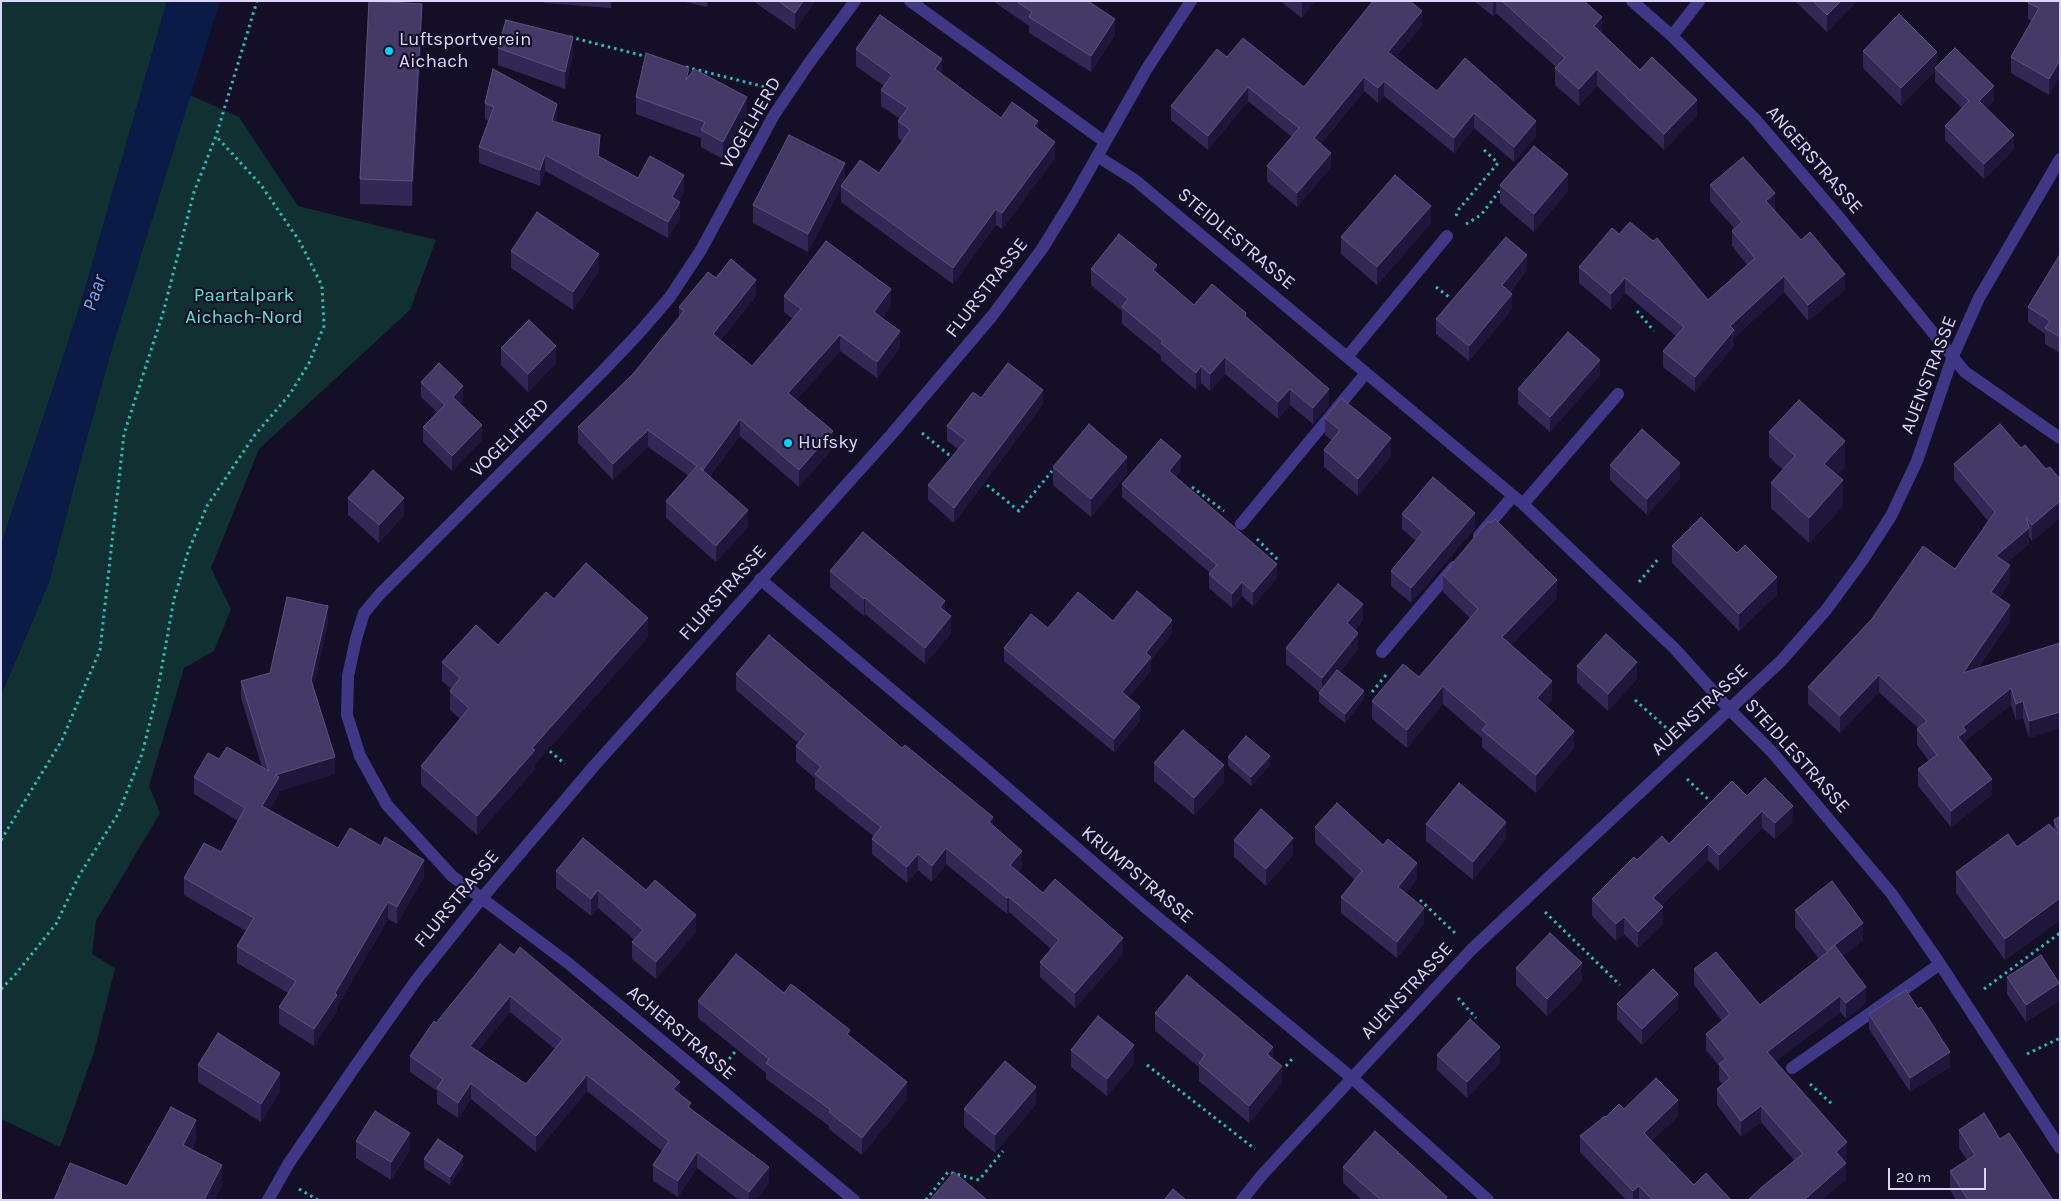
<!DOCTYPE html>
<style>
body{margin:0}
#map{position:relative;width:2061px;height:1201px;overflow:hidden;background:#140f27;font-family:Karla,sans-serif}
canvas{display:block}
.frame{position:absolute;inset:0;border:2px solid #dcd5ff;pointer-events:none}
.scale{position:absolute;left:1888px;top:1168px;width:98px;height:22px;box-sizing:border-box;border:2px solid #dcd5ff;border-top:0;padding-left:6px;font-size:15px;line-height:18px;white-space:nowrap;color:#dcd5ff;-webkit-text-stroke:4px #140f27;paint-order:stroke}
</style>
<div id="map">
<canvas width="2061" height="1201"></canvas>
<div class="frame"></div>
<div class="scale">20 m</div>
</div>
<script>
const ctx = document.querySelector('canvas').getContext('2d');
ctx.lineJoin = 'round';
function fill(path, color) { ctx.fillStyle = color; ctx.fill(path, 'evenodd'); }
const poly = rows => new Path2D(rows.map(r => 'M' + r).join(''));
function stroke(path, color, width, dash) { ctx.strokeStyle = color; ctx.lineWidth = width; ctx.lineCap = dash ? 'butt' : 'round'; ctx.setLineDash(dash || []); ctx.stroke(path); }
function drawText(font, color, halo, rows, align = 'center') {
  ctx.font = font + ' Karla,sans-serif'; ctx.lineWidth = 4.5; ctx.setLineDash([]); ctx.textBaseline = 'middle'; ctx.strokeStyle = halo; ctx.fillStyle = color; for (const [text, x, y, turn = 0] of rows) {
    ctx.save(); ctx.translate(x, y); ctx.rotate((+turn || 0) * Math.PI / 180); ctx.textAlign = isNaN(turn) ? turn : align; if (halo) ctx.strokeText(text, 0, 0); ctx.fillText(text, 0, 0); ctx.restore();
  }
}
fill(poly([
 [1,1,167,1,81,303,1,545],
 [190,95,239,117,298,206,436,240,410,310,259,449,211,568,231,609,214,651,184,668,149,786,160,813,96,921,92,954,115,968,94,1052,60,1147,1,1119,1,695,49,582,79,466,112,348]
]), '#113031');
fill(poly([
 [167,1,220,1,112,348,79,466,49,582,1,695,1,545,81,303]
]), '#091b46');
stroke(poly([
 [570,37,648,57],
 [686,67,765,87],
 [1456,216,1459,209,1498,163,1484,150],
 [1466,224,1481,215,1501,189],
 [1436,287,1449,297],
 [1637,311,1654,331],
 [922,433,954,459],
 [982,481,1019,511,1052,471],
 [1192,487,1224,511],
 [1257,539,1280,562],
 [1639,582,1659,558],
 [1372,692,1386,675],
 [1635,700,1672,733],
 [545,747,565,764],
 [1687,779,1710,801],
 [1,840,62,740,100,650,124,434,163,313,194,192,216,136,257,1],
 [1420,900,1456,934],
 [1545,912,1620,985],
 [1,989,14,976,56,924,80,874,118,814,142,754,157,694,174,599,188,552,207,506,254,436,290,394,309,363,324,326,322,286,300,242,261,185,216,136],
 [1984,989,2060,933],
 [1458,998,1476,1018],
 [2027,1054,2060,1038],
 [725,1064,739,1047],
 [1147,1065,1255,1149],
 [1286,1066,1292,1059],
 [1810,1084,1833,1105],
 [299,1189,318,1200],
 [926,1200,948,1172,979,1180,1003,1151]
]), '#2cbcbc', 3, [2.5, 4]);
stroke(poly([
 [910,1,1105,142],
 [1632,1,1672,36,1755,119,1838,216,1965,372,2060,438],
 [1672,36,1699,1],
 [1097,156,1135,180,1523,504,1675,649,1729,709,1772,752,1891,893,1940,964,2060,1148],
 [1347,357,1447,236],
 [1523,504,1618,394],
 [1241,524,1366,373],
 [1479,536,1513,496],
 [760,579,982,766,1145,907,1352,1078,1488,1200],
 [1382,652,1454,567],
 [1792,1068,1940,964],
 [268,1200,289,1163,354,1068,417,979,482,898,594,766,891,435,992,316,1042,249,1074,197,1146,70,1191,1],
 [854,1200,568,963,452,876,387,805,360,756,347,715,348,676,356,639,364,613,380,594,600,374,639,333,670,297,701,250,774,115,809,63,855,1],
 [1242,1200,1262,1175,1472,949,1781,661,1826,610,1862,561,1891,516,1917,461,1953,356,1979,298,2060,159]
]), '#403887', 12);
fill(poly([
 [544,1,611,1,611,8,544,3],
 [681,1,708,1,707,7],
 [753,1,815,1,795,30],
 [993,1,1088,1,1115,35,1091,72,1029,33,1029,26],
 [1280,1,1315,1,1302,18],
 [1474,1,1584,1,1602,33,1640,70,1697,116,1664,150,1597,86,1579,106,1555,85,1555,68,1556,67,1496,13,1493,16],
 [1795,1,1857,1,1827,32],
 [2060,1,2049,95,2011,73,2011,57,2032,21,2028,19,2028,3],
 [1422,25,1395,58,1437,91,1536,136,1514,162,1474,128,1454,153,1384,96,1378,103,1364,91,1321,144,1331,167,1297,207,1267,181,1267,166,1292,137,1248,101,1208,150,1171,120,1171,106,1227,57,1304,87],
 [422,29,412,206,360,204,360,179],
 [498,48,573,55,565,89,498,65],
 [856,49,942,75,1001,118,1038,129,1055,158,1002,229,996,225,953,284,841,202,841,187,808,252,753,223,753,205,845,180,843,183,879,173,902,141,898,138,898,121,900,119,881,106,881,90,884,86,856,66],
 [1863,51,1937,66,1994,100,1986,108,2014,149,1984,179,1945,140,1945,126,1962,108,1935,82,1935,71,1901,106,1863,68],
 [689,76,747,115,723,159,701,147,701,138,636,114,636,97],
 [485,103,557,120,556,122,600,151,599,156,638,178,684,191,679,201,680,218,668,238,545,171,540,186,479,163,479,147,488,121,485,119],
 [1500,185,1568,191,1534,232,1500,203],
 [1710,185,1775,209,1774,210,1845,290,1808,321,1784,292,1734,338,1734,346,1695,392,1663,367,1663,351,1676,336,1625,293,1611,310,1579,283,1579,267,1619,234,1708,300,1747,265,1732,246,1732,231,1734,228,1710,201],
 [1431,223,1377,285,1341,254,1341,237],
 [511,251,599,271,573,310,511,268],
 [2060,256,2060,353,2045,344,2045,334,2028,322,2028,307],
 [1091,269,1157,273,1194,305,1246,317,1329,405,1313,424,1290,405,1278,419,1225,374,1210,391,1201,383,1196,390,1161,360,1161,356,1122,324,1122,311,1091,285],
 [1527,270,1510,292,1512,309,1469,361,1436,334,1436,319],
 [716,278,756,296,721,340,752,366,793,319,784,312,784,296,891,305,882,318,900,348,877,378,840,351,796,400,833,448,799,487,740,436,710,476,748,527,716,562,666,518,666,501,689,476,648,447,613,480,578,443,578,427,633,374,679,317,679,307],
 [501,348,556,363,528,392,501,365],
 [1600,375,1550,432,1518,404,1518,389],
 [421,382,463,401,460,404,482,440,452,471,423,442,423,427,437,412,421,397],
 [981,398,1043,404,954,523,928,500,928,485,958,449,947,441,947,426],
 [1325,418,1391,456,1358,496,1324,467,1324,450,1331,440,1325,435],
 [1769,432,1845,467,1837,475,1843,506,1809,543,1771,508,1771,483,1783,470,1769,457],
 [2021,448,2046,469,2060,479,2060,518,2032,541,2029,537,2029,544,2006,563,2010,582,1999,598,2010,622,1978,668,2060,643,2060,728,2029,738,2023,718,2016,720,2011,705,1966,740,1966,747,1992,795,1951,827,1918,786,1918,769,1929,761,1917,745,1917,729,1918,728,1879,692,1840,733,1808,704,1808,687,1871,620,1955,569,1988,521,1954,480,1954,464],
 [1610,465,1680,478,1647,515,1610,480],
 [1053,467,1127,474,1091,517,1053,485],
 [1181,470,1176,477,1277,578,1253,606,1242,596,1232,608,1209,588,1209,574,1210,573,1122,497,1122,484],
 [348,498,404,515,379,543,348,515],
 [1402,514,1475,528,1411,603,1391,586,1391,571,1416,541,1402,529],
 [1672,546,1777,594,1739,631,1672,563],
 [830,571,945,612,951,633,925,664,865,614,864,616,830,587],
 [1443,575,1557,598,1511,645,1552,699,1546,706,1574,748,1536,793,1482,747,1482,738,1443,704,1407,748,1372,719,1372,701,1419,677,1470,618,1443,592],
 [554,599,648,637,535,764,535,769,477,835,421,785,421,766,460,719,450,710,450,691,451,689,442,681,442,662,498,645],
 [1363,620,1355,630,1358,649,1340,672,1364,699,1345,723,1319,702,1319,692,1286,664,1286,648],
 [1113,621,1172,633,1151,660,1151,670,1128,698,1140,721,1114,752,1004,661,1004,648,1048,628],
 [328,623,313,688,335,774,279,791,279,794,269,810,338,848,424,876,397,924,388,919,337,1007,337,1011,314,1046,279,1024,279,1007,288,993,237,963,237,946,246,931,184,895,184,878,221,852,238,821,194,794,194,777,219,759,262,767,241,698,241,681,270,673],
 [1577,666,1637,679,1608,711,1577,683],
 [736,674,993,826,1022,867,1018,871,1043,893,1123,954,1075,1008,1040,977,1040,962,1051,949,1009,912,1007,914,946,864,932,882,918,870,907,883,872,854,872,839,873,836,815,789,815,778,796,762,796,746,798,743,736,690],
 [1228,757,1270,765,1251,786,1228,766],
 [1154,763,1224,782,1194,815,1154,781],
 [1747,796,1793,822,1775,839,1762,828,1719,871,1708,860,1661,906,1663,924,1638,948,1624,934,1616,941,1592,916,1592,899,1637,860,1669,844],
 [2060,816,2060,920,2005,960,1956,893,1956,872,2017,847,2054,830,2054,820],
 [1426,824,1506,839,1473,880,1426,841],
 [1315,827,1417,879,1406,893,1424,924,1397,958,1341,913,1341,897,1355,880,1315,843],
 [1234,840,1293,855,1266,886,1234,857],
 [556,871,646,890,696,932,656,979,632,959,632,942,635,940,598,908,591,916,556,888],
 [1795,910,1863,940,1843,956,1866,1003,1846,1019,1840,1012,1776,1061,1847,1158,1844,1161,1846,1179,1822,1200,1748,1200,1794,1160,1761,1122,1741,1137,1717,1105,1717,1089,1722,1084,1719,1080,1719,1066,1706,1050,1706,1034,1722,1021,1694,985,1694,969,1760,1005,1819,959,1795,927],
 [500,944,680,1094,691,1109,769,1183,756,1200,739,1200,697,1168,678,1197,653,1181,653,1165,662,1151,587,1091,536,1152,471,1099,458,1118,437,1104,437,1091,410,1072,410,1056,436,1023],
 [510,1012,555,1049,526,1084,478,1051],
 [1516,968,1582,981,1547,1016,1516,985],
 [2007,977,2059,1001,2026,1022,2007,994],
 [784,993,850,1036,907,1099,862,1155,829,1129,829,1126,766,1079,766,1073,698,1018,698,1001],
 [1617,1004,1678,1009,1642,1045,1617,1019],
 [1918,1009,1950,1067,1910,1092,1869,1029,1869,1014],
 [1155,1013,1273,1059,1282,1083,1249,1123,1199,1081,1199,1067,1155,1031],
 [1071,1050,1134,1063,1107,1096,1071,1067],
 [1437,1055,1500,1063,1467,1098,1437,1070],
 [198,1065,280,1091,261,1122,198,1082],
 [1036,1104,995,1153,964,1127,964,1109],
 [1624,1109,1678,1116,1652,1141,1694,1185,1731,1200,1626,1200,1580,1152,1580,1136,1606,1117],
 [1959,1130,2000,1139,2053,1200,1956,1200,1950,1190,1950,1171,1967,1160,1959,1148],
 [356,1141,410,1150,391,1180,356,1158],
 [424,1159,463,1165,450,1185,424,1168],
 [1343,1167,1447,1200,1362,1200,1343,1183]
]), '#332755');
fill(poly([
 [803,1,815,1,795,30,795,13],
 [1302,1,1315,1,1302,18],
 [1493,1,1496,1,1496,13,1493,16],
 [1841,1,1857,1,1827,32,1827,15],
 [422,4,422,29,412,206,412,181],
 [1422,11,1422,25,1388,67,1388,52],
 [1602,17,1602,33,1594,26],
 [1115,19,1115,35,1091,72,1091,56],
 [573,37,573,55,565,89,565,72],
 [1937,52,1937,69,1935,68,1935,71,1901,106,1901,88],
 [942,59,942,76,935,69],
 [2060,60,2060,76,2049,95,2049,79],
 [1597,69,1597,86,1579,106,1579,89],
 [1364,77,1364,91,1314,152,1314,138],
 [1384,81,1384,96,1378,103,1378,88],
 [1994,86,1994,100,1979,115,1979,101],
 [1248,87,1248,101,1208,150,1208,136],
 [747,97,747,115,723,159,723,142],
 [1697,100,1697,116,1664,150,1664,134],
 [557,104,557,120,552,137,552,121],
 [1474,113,1474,128,1454,153,1454,138],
 [1038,121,1038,137,1034,126],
 [1536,121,1536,136,1514,162,1514,147],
 [600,135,600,151,598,172,598,156],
 [2014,135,2014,149,1984,179,1984,164],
 [1055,142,1055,158,1002,229,1002,213],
 [1331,153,1331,167,1297,207,1297,193],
 [545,155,545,171,540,186,540,170],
 [845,163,845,180,808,252,808,234],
 [1568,174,1568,191,1534,232,1534,214],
 [684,175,684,191,672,213,672,197],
 [1775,193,1775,209,1766,216,1766,201],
 [680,202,680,218,668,238,668,222],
 [1431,206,1431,223,1377,285,1377,267],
 [996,209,996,225,953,284,953,268],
 [599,254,599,271,573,310,573,292],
 [1527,255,1527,270,1502,301,1502,285],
 [1157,265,1157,282,1153,270],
 [1845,274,1845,290,1808,321,1808,305],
 [1784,276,1784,292,1734,338,1734,346,1695,392,1695,377,1730,326],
 [1625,278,1625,293,1611,310,1611,294],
 [756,280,756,296,713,350,713,334],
 [891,289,891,305,874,328,874,312],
 [1512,294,1512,309,1469,361,1469,346],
 [900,331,900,348,877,378,877,362],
 [840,335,840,351,788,409,788,393],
 [556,346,556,363,528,392,528,374],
 [1225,357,1225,374,1210,391,1210,374],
 [1600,360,1600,375,1550,432,1550,417],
 [1201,366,1201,383,1196,390,1196,373],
 [463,386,463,401,453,411,453,397],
 [1290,389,1290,405,1278,419,1278,402],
 [1329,389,1329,405,1313,424,1313,408],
 [1043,390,1043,404,954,523,954,508],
 [740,419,740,436,703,486,703,470],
 [482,425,482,440,452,471,452,456],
 [648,430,648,447,613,480,613,464],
 [833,431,833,448,799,487,799,470],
 [1391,438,1391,456,1358,496,1358,479],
 [1845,441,1845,467,1824,489,1824,464],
 [1181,456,1181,470,1169,485,1169,471],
 [1127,457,1127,474,1091,517,1091,499],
 [1680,463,1680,478,1647,515,1647,499],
 [1843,480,1843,506,1809,543,1809,518],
 [404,498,404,515,379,543,379,525],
 [2060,501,2060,518,2032,541,2032,525],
 [748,510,748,527,716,562,716,546],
 [1475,513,1475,528,1411,603,1411,588],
 [2029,528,2029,544,1996,572,1996,556],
 [1277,564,1277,578,1253,606,1253,592],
 [2010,565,2010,582,1991,609,1991,592],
 [1777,577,1777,594,1739,631,1739,614],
 [1557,580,1557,598,1502,655,1502,637],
 [1242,582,1242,596,1232,608,1232,594],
 [865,598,865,614,864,616,864,599],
 [945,601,945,618,940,607],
 [1363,604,1363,620,1347,639,1347,623],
 [2010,605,2010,622,1963,689,1963,673],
 [328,606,328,623,311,697,311,680],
 [951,616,951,633,925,664,925,648],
 [648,618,648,637,535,764,535,769,477,835,477,816,532,748],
 [1172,620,1172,633,1151,660,1151,670,1122,706,1122,692,1146,653],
 [1358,633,1358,649,1322,694,1322,678],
 [1637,662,1637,679,1608,711,1608,694],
 [1879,675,1879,692,1840,733,1840,716],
 [1552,681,1552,699,1537,716,1537,698],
 [1443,686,1443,704,1407,748,1407,730],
 [2011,688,2011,705,1966,740,1966,747,1958,737,1963,727],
 [1364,691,1364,699,1345,723,1345,714],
 [2023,701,2023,718,2016,720,2016,704],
 [1140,707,1140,721,1114,752,1114,739],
 [2060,712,2060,728,2029,738,2029,721],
 [1574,731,1574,748,1536,793,1536,775],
 [1270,756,1270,765,1251,786,1251,777],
 [335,757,335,774,279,791,279,794,262,822,262,806,275,775],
 [1224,765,1224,782,1194,815,1194,798],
 [1992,779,1992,795,1951,827,1951,811],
 [1793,806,1793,822,1775,839,1775,823],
 [1762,811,1762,828,1719,871,1719,855],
 [993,817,993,832,989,822],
 [1506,822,1506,839,1473,880,1473,862],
 [1293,838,1293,855,1266,886,1266,869],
 [1708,844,1708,860,1653,914,1653,898],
 [946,848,946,864,932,882,932,866],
 [1022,851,1022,867,1010,881,1010,865],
 [918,854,918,870,907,883,907,867],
 [424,860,424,876,397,924,397,907],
 [1417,863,1417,879,1398,903,1398,887],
 [598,890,598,908,591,916,591,899],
 [1009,897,1009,912,1007,914,1007,898],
 [2060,898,2060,920,2005,960,2005,939],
 [388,902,388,919,337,1007,337,1011,314,1046,314,1029],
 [1663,907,1663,924,1638,948,1638,932],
 [1424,908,1424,924,1397,958,1397,942],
 [696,915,696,932,656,979,656,962],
 [1624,917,1624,934,1616,941,1616,924],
 [1863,923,1863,940,1827,969,1827,951],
 [1123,938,1123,954,1075,1008,1075,993],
 [1582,963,1582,981,1547,1016,1547,999],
 [2059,983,2059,1001,2026,1022,2026,1005],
 [1866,987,1866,1003,1846,1019,1846,1003],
 [1678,994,1678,1009,1642,1045,1642,1029],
 [510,996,510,1012,470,1062,470,1046],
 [1840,996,1840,1012,1767,1068,1767,1052],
 [1134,1045,1134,1063,1107,1096,1107,1079],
 [1273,1047,1273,1064,1267,1054],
 [1500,1047,1500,1063,1467,1098,1467,1082],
 [1950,1052,1950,1067,1910,1092,1910,1078],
 [1282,1066,1282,1083,1249,1123,1249,1106],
 [280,1073,280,1091,261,1122,261,1104],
 [587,1075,587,1091,536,1152,536,1136],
 [680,1082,680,1098,673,1089],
 [907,1082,907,1099,862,1155,862,1138],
 [471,1083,471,1099,458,1118,458,1103],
 [1036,1087,1036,1104,995,1153,995,1135],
 [1678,1100,1678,1116,1644,1149,1644,1133],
 [1761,1106,1761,1122,1741,1137,1741,1121],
 [196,1120,196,1141,183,1167,183,1145],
 [410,1133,410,1150,391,1180,391,1162],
 [1847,1142,1847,1158,1836,1168,1836,1152],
 [697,1152,697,1168,678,1197,678,1181],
 [463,1156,463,1165,450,1185,450,1177],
 [1846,1163,1846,1179,1822,1200,1804,1200],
 [222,1165,222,1186,215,1200,204,1200],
 [769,1167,769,1183,756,1200,749,1200,749,1192],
 [1639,1186,1639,1200,1633,1200,1633,1191]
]), '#1f163b');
const building = poly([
 [369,1,422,4,412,181,360,179,369,1],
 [778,1,803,1,795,13,778,1],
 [1016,1,1088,1,1115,19,1091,56,1029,17,1032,12,1016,1],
 [1373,1,1410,1,1422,11,1388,52,1437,91,1465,58,1536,121,1514,147,1474,113,1454,138,1384,81,1378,88,1364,77,1314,138,1331,153,1297,193,1267,166,1299,128,1248,87,1208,136,1171,106,1217,49,1227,57,1243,38,1304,87,1373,1],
 [1502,1,1584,1,1602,17,1594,26,1640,70,1652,57,1697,100,1664,134,1597,69,1579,89,1555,68,1565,58,1502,1],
 [1813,1,1841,1,1827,15,1813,1],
 [2029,1,2060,1,2060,60,2049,79,2011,57,2039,8,2028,3,2029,1],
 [1899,14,1937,52,1901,88,1863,51,1899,14],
 [880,15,942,59,935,69,1001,118,1012,102,1038,121,1034,126,1055,142,1002,213,996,209,953,268,841,186,860,160,879,173,910,130,898,121,908,108,881,90,892,75,856,49,880,15],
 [506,20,573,37,565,72,498,48,506,20],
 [1955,48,1994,86,1979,101,2014,135,1984,164,1945,126,1969,101,1935,68,1955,48],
 [646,53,689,68,686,80,694,69,747,97,723,142,701,130,705,122,636,97,646,53],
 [493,69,557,104,552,121,600,135,598,156,638,178,650,156,684,175,672,197,680,202,668,222,545,155,540,170,479,147,494,107,485,103,493,69],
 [789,135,845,163,808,234,753,205,789,135],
 [1534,146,1568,174,1534,214,1500,185,1534,146],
 [1743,157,1775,193,1766,201,1801,240,1810,232,1845,274,1808,305,1784,276,1730,326,1734,330,1695,377,1663,351,1684,327,1625,278,1611,294,1579,267,1612,228,1619,234,1630,222,1653,241,1657,238,1708,300,1755,258,1732,231,1742,222,1710,185,1743,157],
 [1395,175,1431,206,1377,267,1341,237,1395,175],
 [537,212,599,254,573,292,511,251,537,212],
 [1119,234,1157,265,1153,270,1194,305,1212,284,1246,313,1245,316,1329,389,1313,408,1290,389,1278,402,1225,357,1210,374,1201,366,1196,373,1161,343,1163,341,1122,307,1128,299,1091,269,1119,234],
 [1506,237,1527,255,1502,285,1512,294,1469,346,1436,319,1506,237],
 [826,241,891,289,874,312,900,331,877,362,840,335,788,393,833,431,799,470,740,419,703,470,700,468,748,510,716,546,666,501,697,466,648,430,613,464,578,427,633,374,684,311,679,307,708,272,716,278,731,259,756,280,713,334,752,366,801,309,784,296,826,241],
 [2059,256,2060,256,2060,337,2045,328,2050,321,2028,307,2059,256],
 [529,320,556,346,528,374,501,348,529,320],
 [1568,332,1600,360,1550,417,1518,389,1568,332],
 [439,363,463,386,453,397,482,425,452,456,423,427,445,405,421,382,439,363],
 [1008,363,1043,390,954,508,928,485,966,440,947,426,973,392,981,398,1008,363],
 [1341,398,1391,438,1358,479,1324,450,1340,430,1325,418,1341,398],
 [1799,400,1845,441,1824,464,1843,480,1809,518,1771,483,1795,456,1769,432,1799,400],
 [1089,424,1127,457,1091,499,1053,467,1089,424],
 [2000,424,2021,448,2025,445,2046,469,2050,467,2060,479,2060,501,2032,525,2026,517,2029,528,1996,556,2010,565,1991,592,2010,605,1963,673,2060,643,2060,712,2029,721,2023,701,2016,704,2011,688,1963,727,1966,731,1958,737,1992,779,1951,811,1918,769,1937,755,1917,729,1927,721,1879,675,1840,716,1808,687,1871,620,1923,546,1955,569,1995,512,1954,464,2000,424],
 [1642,429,1680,463,1647,499,1610,465,1642,429],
 [1161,439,1181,456,1169,471,1277,564,1253,592,1242,582,1232,594,1209,574,1217,565,1122,484,1161,439],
 [373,470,404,498,379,525,348,498,373,470],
 [1433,477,1475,513,1411,588,1391,571,1423,532,1402,514,1433,477],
 [1701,517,1737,553,1745,545,1777,577,1739,614,1672,546,1701,517],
 [1495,519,1557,580,1502,637,1552,681,1537,698,1574,731,1536,775,1482,730,1487,724,1443,686,1407,730,1372,701,1403,664,1419,677,1478,609,1443,575,1488,521,1491,523,1495,519],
 [863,532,945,601,940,607,951,616,925,648,865,598,864,599,830,571,863,532],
 [586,563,648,618,532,748,535,750,477,816,421,766,469,708,450,691,460,678,442,662,476,625,498,645,546,592,554,599,586,563],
 [1338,584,1363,604,1347,623,1358,633,1322,678,1286,648,1338,584],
 [1137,591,1172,620,1146,653,1151,657,1122,692,1140,707,1114,739,1004,648,1031,614,1048,628,1078,592,1113,621,1137,591],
 [287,597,328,606,311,680,335,757,275,775,279,777,262,806,338,848,350,828,381,846,385,837,424,860,397,907,388,902,335,993,337,995,314,1029,279,1007,296,981,237,946,254,918,184,878,204,843,221,852,245,808,194,777,208,753,219,759,227,747,269,771,241,681,270,673,287,597],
 [1606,634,1637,662,1608,694,1577,666,1606,634],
 [769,635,902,748,905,745,993,817,989,822,1022,851,1010,865,1043,893,1055,879,1123,938,1075,993,1040,962,1059,940,1009,897,1007,898,946,848,932,866,918,854,907,867,872,839,881,827,815,774,821,767,796,746,806,734,736,674,769,635],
 [1337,670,1364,691,1345,714,1319,693,1337,670],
 [1183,730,1224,765,1194,798,1154,763,1183,730],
 [1246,736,1270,756,1251,777,1228,757,1246,736],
 [1765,778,1793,806,1775,823,1762,811,1719,855,1708,844,1653,898,1663,907,1638,932,1624,917,1616,924,1592,899,1634,857,1637,860,1662,836,1669,844,1732,781,1747,796,1765,778],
 [1459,783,1506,822,1473,862,1426,824,1459,783],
 [1337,803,1383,845,1388,839,1417,863,1398,887,1424,908,1397,942,1341,897,1362,871,1315,827,1337,803],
 [1261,809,1293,838,1266,869,1234,840,1261,809],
 [2060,816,2060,898,2005,939,1956,872,2008,834,2017,847,2049,824,2060,836,2054,820,2060,816],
 [583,838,646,890,655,880,696,915,656,962,632,942,643,930,598,890,591,899,556,871,583,838],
 [1832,881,1863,923,1827,951,1795,910,1832,881],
 [1550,933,1582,963,1547,999,1516,968,1550,933],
 [500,944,514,955,520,947,680,1082,673,1089,691,1103,688,1107,769,1167,749,1192,697,1152,678,1181,653,1165,669,1141,587,1075,536,1136,471,1083,458,1103,437,1088,443,1079,410,1056,434,1021,436,1023,500,944],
 [510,996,563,1039,526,1084,470,1046,510,996],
 [1835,946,1866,987,1846,1003,1840,996,1767,1052,1847,1142,1836,1152,1846,1163,1804,1200,1748,1200,1763,1186,1803,1154,1761,1106,1741,1121,1717,1089,1730,1078,1719,1064,1726,1059,1706,1034,1730,1014,1694,969,1716,952,1760,1005,1835,946],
 [736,954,784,993,791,984,850,1030,847,1034,907,1082,862,1138,829,1112,831,1110,766,1063,769,1059,698,1001,736,954],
 [2041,955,2059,983,2026,1005,2007,977,2041,955],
 [1653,969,1678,994,1642,1029,1617,1004,1653,969],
 [1187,975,1273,1047,1267,1054,1282,1066,1249,1106,1199,1063,1205,1055,1155,1013,1187,975],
 [1906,990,1918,1009,1921,1007,1950,1052,1910,1078,1869,1014,1906,990],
 [1098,1016,1134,1045,1107,1079,1071,1050,1098,1016],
 [1470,1019,1500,1047,1467,1082,1437,1055,1470,1019],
 [218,1033,280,1073,261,1104,198,1065,218,1033],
 [1005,1061,1036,1087,995,1135,964,1109,1005,1061],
 [1656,1078,1678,1100,1644,1133,1694,1185,1706,1173,1731,1200,1653,1200,1639,1186,1633,1191,1580,1136,1605,1116,1606,1117,1619,1104,1624,1109,1656,1078],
 [171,1107,196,1120,183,1145,222,1165,204,1200,198,1200,196,1199,195,1200,54,1200,70,1163,127,1186,171,1107],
 [375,1111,410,1133,391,1162,356,1141,375,1111],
 [1984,1113,2000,1139,2009,1133,2053,1200,1968,1200,1950,1171,1975,1155,1959,1130,1984,1113],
 [1375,1131,1447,1197,1445,1200,1381,1200,1343,1167,1375,1131],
 [438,1139,463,1156,450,1177,424,1159,438,1139],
 [954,1172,987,1200,930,1200,954,1172],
 [1173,1189,1186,1200,1164,1200,1173,1189]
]);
fill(building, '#453a67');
stroke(building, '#5d527f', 1);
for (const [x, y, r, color] of [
 [389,51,5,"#01d6ff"],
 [788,443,5,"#01d6ff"]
]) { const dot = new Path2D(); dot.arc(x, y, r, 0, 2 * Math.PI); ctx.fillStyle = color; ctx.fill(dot); stroke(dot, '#140f27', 2); }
drawText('19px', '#dcd5ff', '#140f27', [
 ["Luftsportverein",399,40],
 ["Aichach",399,62],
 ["Hufsky",798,443]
], 'left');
drawText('19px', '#dcd5ff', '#140f27', [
 ["VOGELHERD",751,123,-60],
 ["ANGERSTRASSE",1814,160,49],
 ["STEIDLESTRASSE",1236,239,40],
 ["FLURSTRASSE",987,288,-52],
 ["AUENSTRASSE",1929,375,-69],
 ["VOGELHERD",510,438,-45],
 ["FLURSTRASSE",723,593,-48],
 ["AUENSTRASSE",1700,710,-43],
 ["STEIDLESTRASSE",1797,756,48],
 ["KRUMPSTRASSE",1137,875,40],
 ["FLURSTRASSE",457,899,-50],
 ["AUENSTRASSE",1407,991,-47],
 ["ACHERSTRASSE",681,1033,40]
]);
drawText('19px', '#5ce3ca', '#140f27', [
 ["Paartalpark",244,296],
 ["Aichach-Nord",244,318]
]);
drawText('italic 20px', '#63adff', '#140f27', [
 ["Paar",95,293,-72]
]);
</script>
